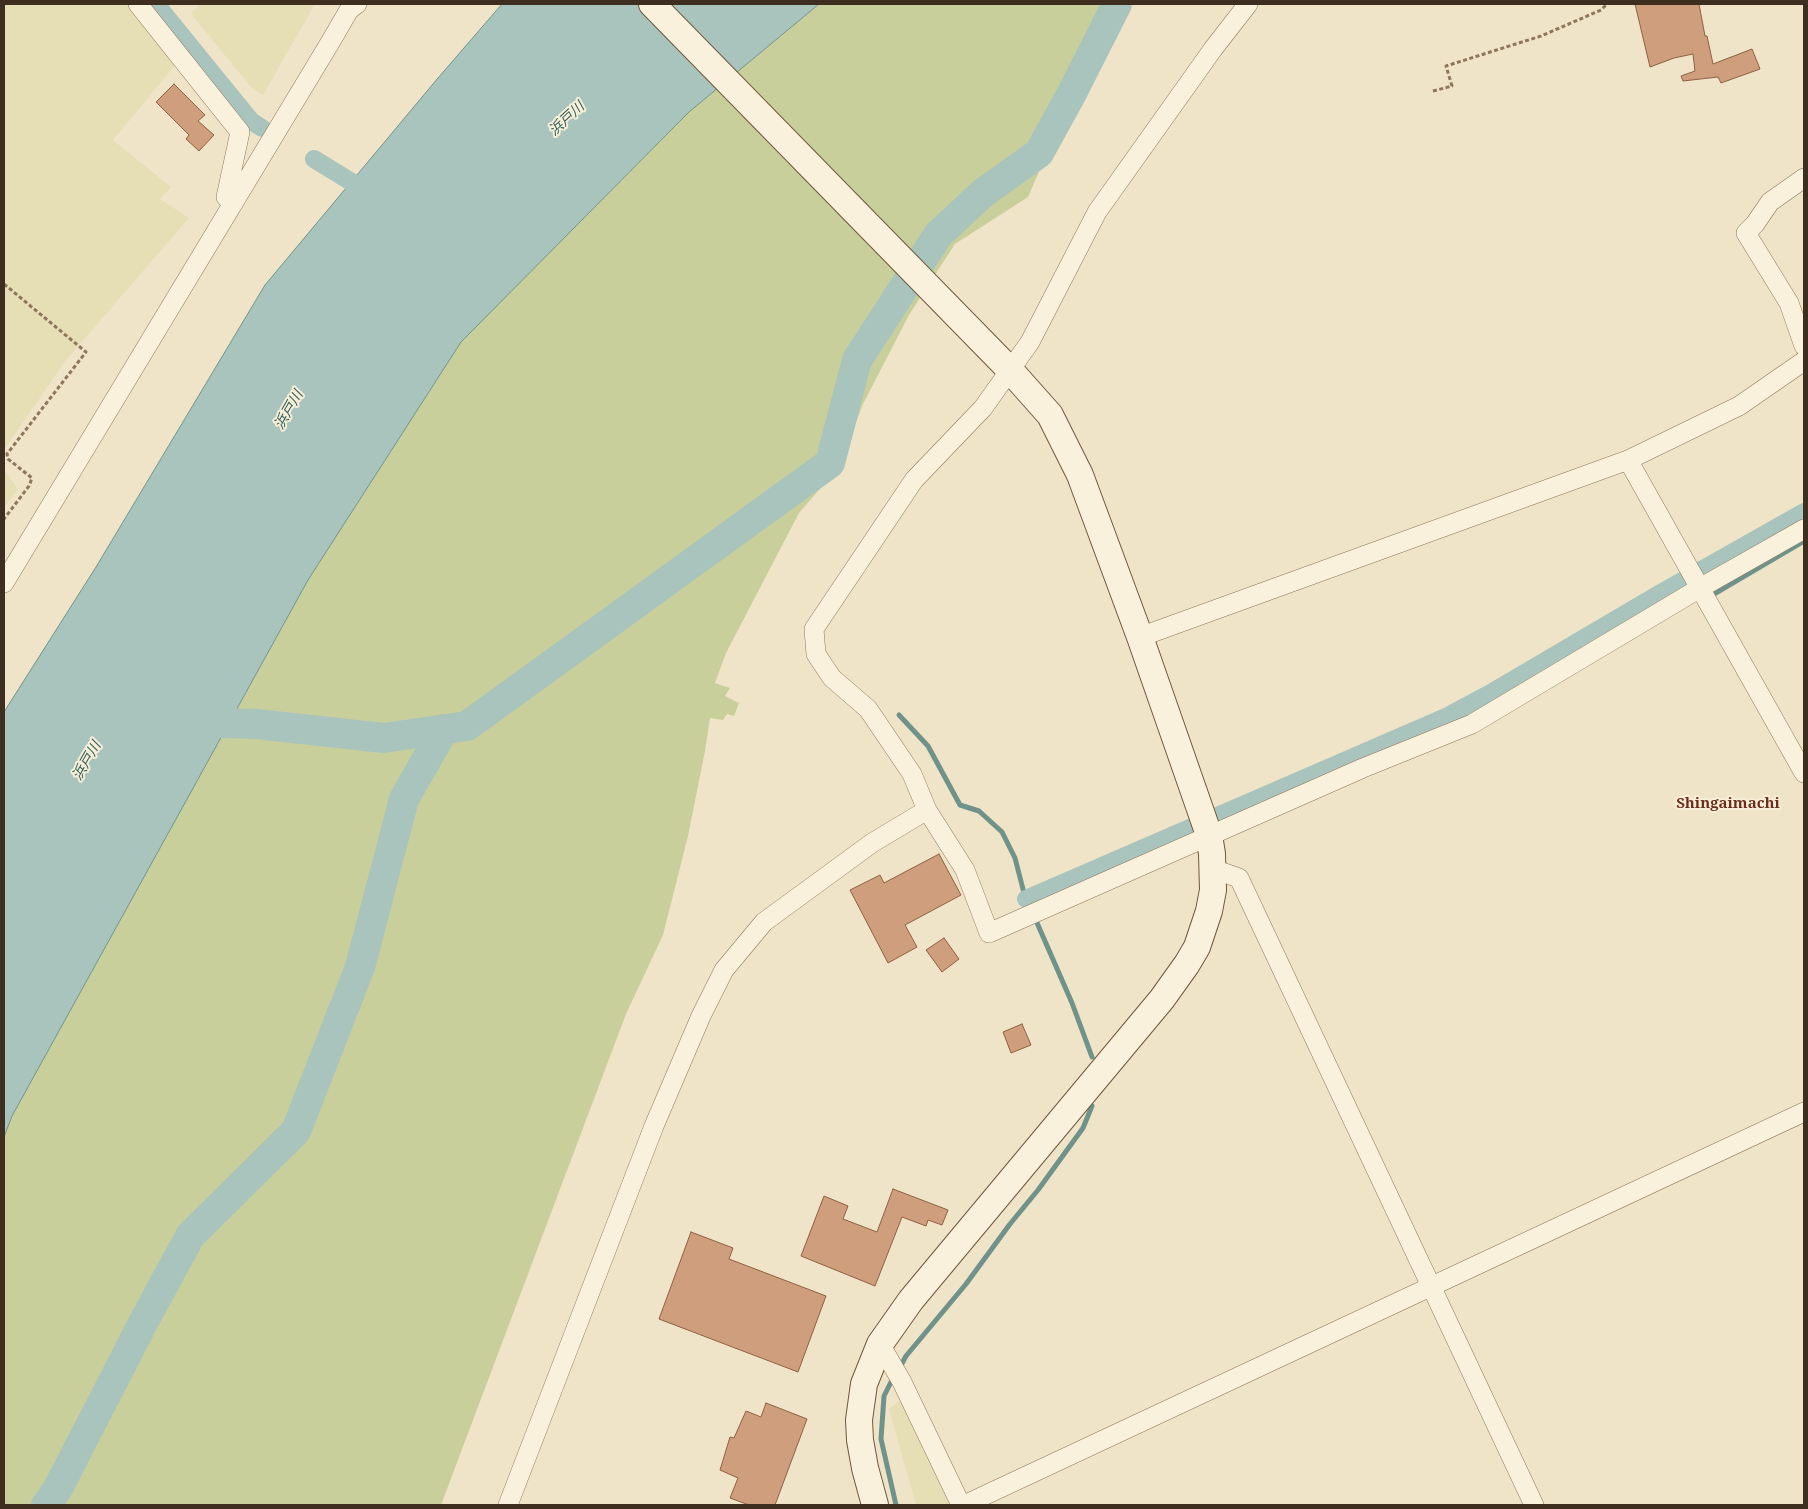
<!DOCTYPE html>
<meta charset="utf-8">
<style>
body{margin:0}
#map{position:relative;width:1808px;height:1509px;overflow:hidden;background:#f0e4c8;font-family:"Noto Serif",serif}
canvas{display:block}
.frame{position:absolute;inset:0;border:5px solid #3d2e20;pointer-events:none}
</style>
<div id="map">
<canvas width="1808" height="1509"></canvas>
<div class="frame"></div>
</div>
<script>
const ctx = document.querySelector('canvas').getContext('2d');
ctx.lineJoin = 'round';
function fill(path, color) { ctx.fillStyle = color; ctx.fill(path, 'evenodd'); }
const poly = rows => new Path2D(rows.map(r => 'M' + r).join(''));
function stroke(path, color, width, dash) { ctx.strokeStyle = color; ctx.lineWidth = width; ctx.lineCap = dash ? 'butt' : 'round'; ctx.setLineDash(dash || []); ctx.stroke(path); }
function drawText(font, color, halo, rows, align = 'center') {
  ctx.font = font + ' "Noto Serif","Noto Sans JP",serif'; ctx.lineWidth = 4; ctx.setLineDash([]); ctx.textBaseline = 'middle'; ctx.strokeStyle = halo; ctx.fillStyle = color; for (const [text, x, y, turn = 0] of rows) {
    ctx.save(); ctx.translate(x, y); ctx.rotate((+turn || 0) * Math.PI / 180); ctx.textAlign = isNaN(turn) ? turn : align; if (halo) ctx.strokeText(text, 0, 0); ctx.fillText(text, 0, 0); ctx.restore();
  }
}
fill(poly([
 [4,4,129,4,177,63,113,140,171,187,160,199,189,218,66,360,4,450],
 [200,4,315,4,263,95,251,87,191,14],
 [4,469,18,489,4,508],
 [902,1399,950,1505,916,1505,889,1409]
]), '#e6deb5');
fill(poly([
 [819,4,1128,4,1111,31,1051,144,1028,197,955,244,909,315,863,404,839,467,799,513,726,653,715,683,730,688,725,696,739,703,734,716,727,714,723,720,710,718,705,751,688,836,663,935,626,1014,441,1505,4,1505,4,1137,12,1116,308,580,461,342,689,112]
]), '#c9cf9b');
const water = poly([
 [502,4,819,4,689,112,461,342,308,580,12,1116,4,1137,4,712,96,567,265,285,438,78,502,4]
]);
fill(water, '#a9c4bc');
stroke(water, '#6f938a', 1);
stroke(poly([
 [1714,594,1804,541],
 [899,715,928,746,960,805,979,811,1002,832,1015,858,1024,893,1072,1003,1092,1057],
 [899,1369,906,1356,966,1284,1010,1224,1038,1190,1083,1128,1092,1106],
 [893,1378,884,1396,881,1439,896,1505]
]), '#6f938a', 5);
stroke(poly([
 [156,4,251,121,262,128],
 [314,159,371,194],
 [1026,899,1448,716,1489,694,1659,594,1804,512]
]), '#a9c4bc', 18);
stroke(poly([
 [189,722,256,724,384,738,467,726,830,463,857,360,938,235,983,193,1039,153,1072,93,1117,4],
 [46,1505,57,1490,144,1321,190,1236,296,1131,360,967,404,799,444,729]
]), '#a9c4bc', 30);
const building = poly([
 [1635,4,1699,4,1705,36,1707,36,1713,64,1752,49,1760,69,1721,83,1718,77,1683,81,1681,76,1695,71,1693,54,1674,58,1650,67,1635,4],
 [174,84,205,115,198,121,214,135,199,151,186,139,189,135,156,102,174,84],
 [939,854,961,895,905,925,917,947,888,963,850,890,880,875,884,883,939,854],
 [944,938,959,959,942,972,926,950,944,938],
 [1022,1024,1031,1045,1011,1053,1003,1032,1022,1024],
 [893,1189,948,1210,942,1225,928,1220,926,1226,902,1217,875,1286,801,1256,824,1196,848,1206,843,1219,877,1232,893,1189],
 [691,1232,733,1248,729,1259,826,1296,798,1372,659,1319,691,1232],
 [766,1403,807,1419,775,1505,749,1505,730,1498,738,1478,720,1470,730,1437,734,1438,746,1411,761,1417,766,1403]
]);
fill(building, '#cf9f7d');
stroke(building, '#8d5f41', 1);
const street = poly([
 [138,4,240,132,226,197,233,204],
 [1248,4,1213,49,1097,212,1030,342,983,408,914,480,814,629,816,654,832,678,868,709,912,774,927,810,965,870,989,933,1363,768,1472,724,1700,588,1804,529],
 [1804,178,1770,202,1755,224,1746,233,1789,303,1804,346],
 [1628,460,1804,773],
 [4,583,331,41,349,10,357,4],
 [1140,637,1628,460,1739,406,1804,361],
 [1213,869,1239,878,1534,1505],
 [880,1344,902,1382,961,1505],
 [508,1505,654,1126,701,1016,724,970,764,922,872,843,927,810],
 [964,1505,1804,1112]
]);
const secondary = poly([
 [652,4,1010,370,1050,415,1080,475,1140,637,1201,812,1209,835,1212,854,1213,890,1209,911,1197,947,1187,964,1162,999,911,1300,880,1344,864,1384,859,1420,860,1440,865,1468,875,1505]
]);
stroke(street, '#8d765c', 20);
stroke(secondary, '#6f573f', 28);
stroke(poly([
 [1433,91,1452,86,1446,66,1541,36,1601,10,1607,4],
 [4,284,86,352,7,454,8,459,32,478,29,486,4,519]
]), '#8d765c', 3, [4, 2.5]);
stroke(street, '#faf1dc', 19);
stroke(secondary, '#faf1dc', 26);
drawText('italic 14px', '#2f5d5a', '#f7eed8', [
 ["浜戸川",567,119,-43],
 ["浜戸川",289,410,-60],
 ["浜戸川",87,761,-60]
]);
drawText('bold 15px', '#6b2e1e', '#f7eed8', [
 ["Shingaimachi",1728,804]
]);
</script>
